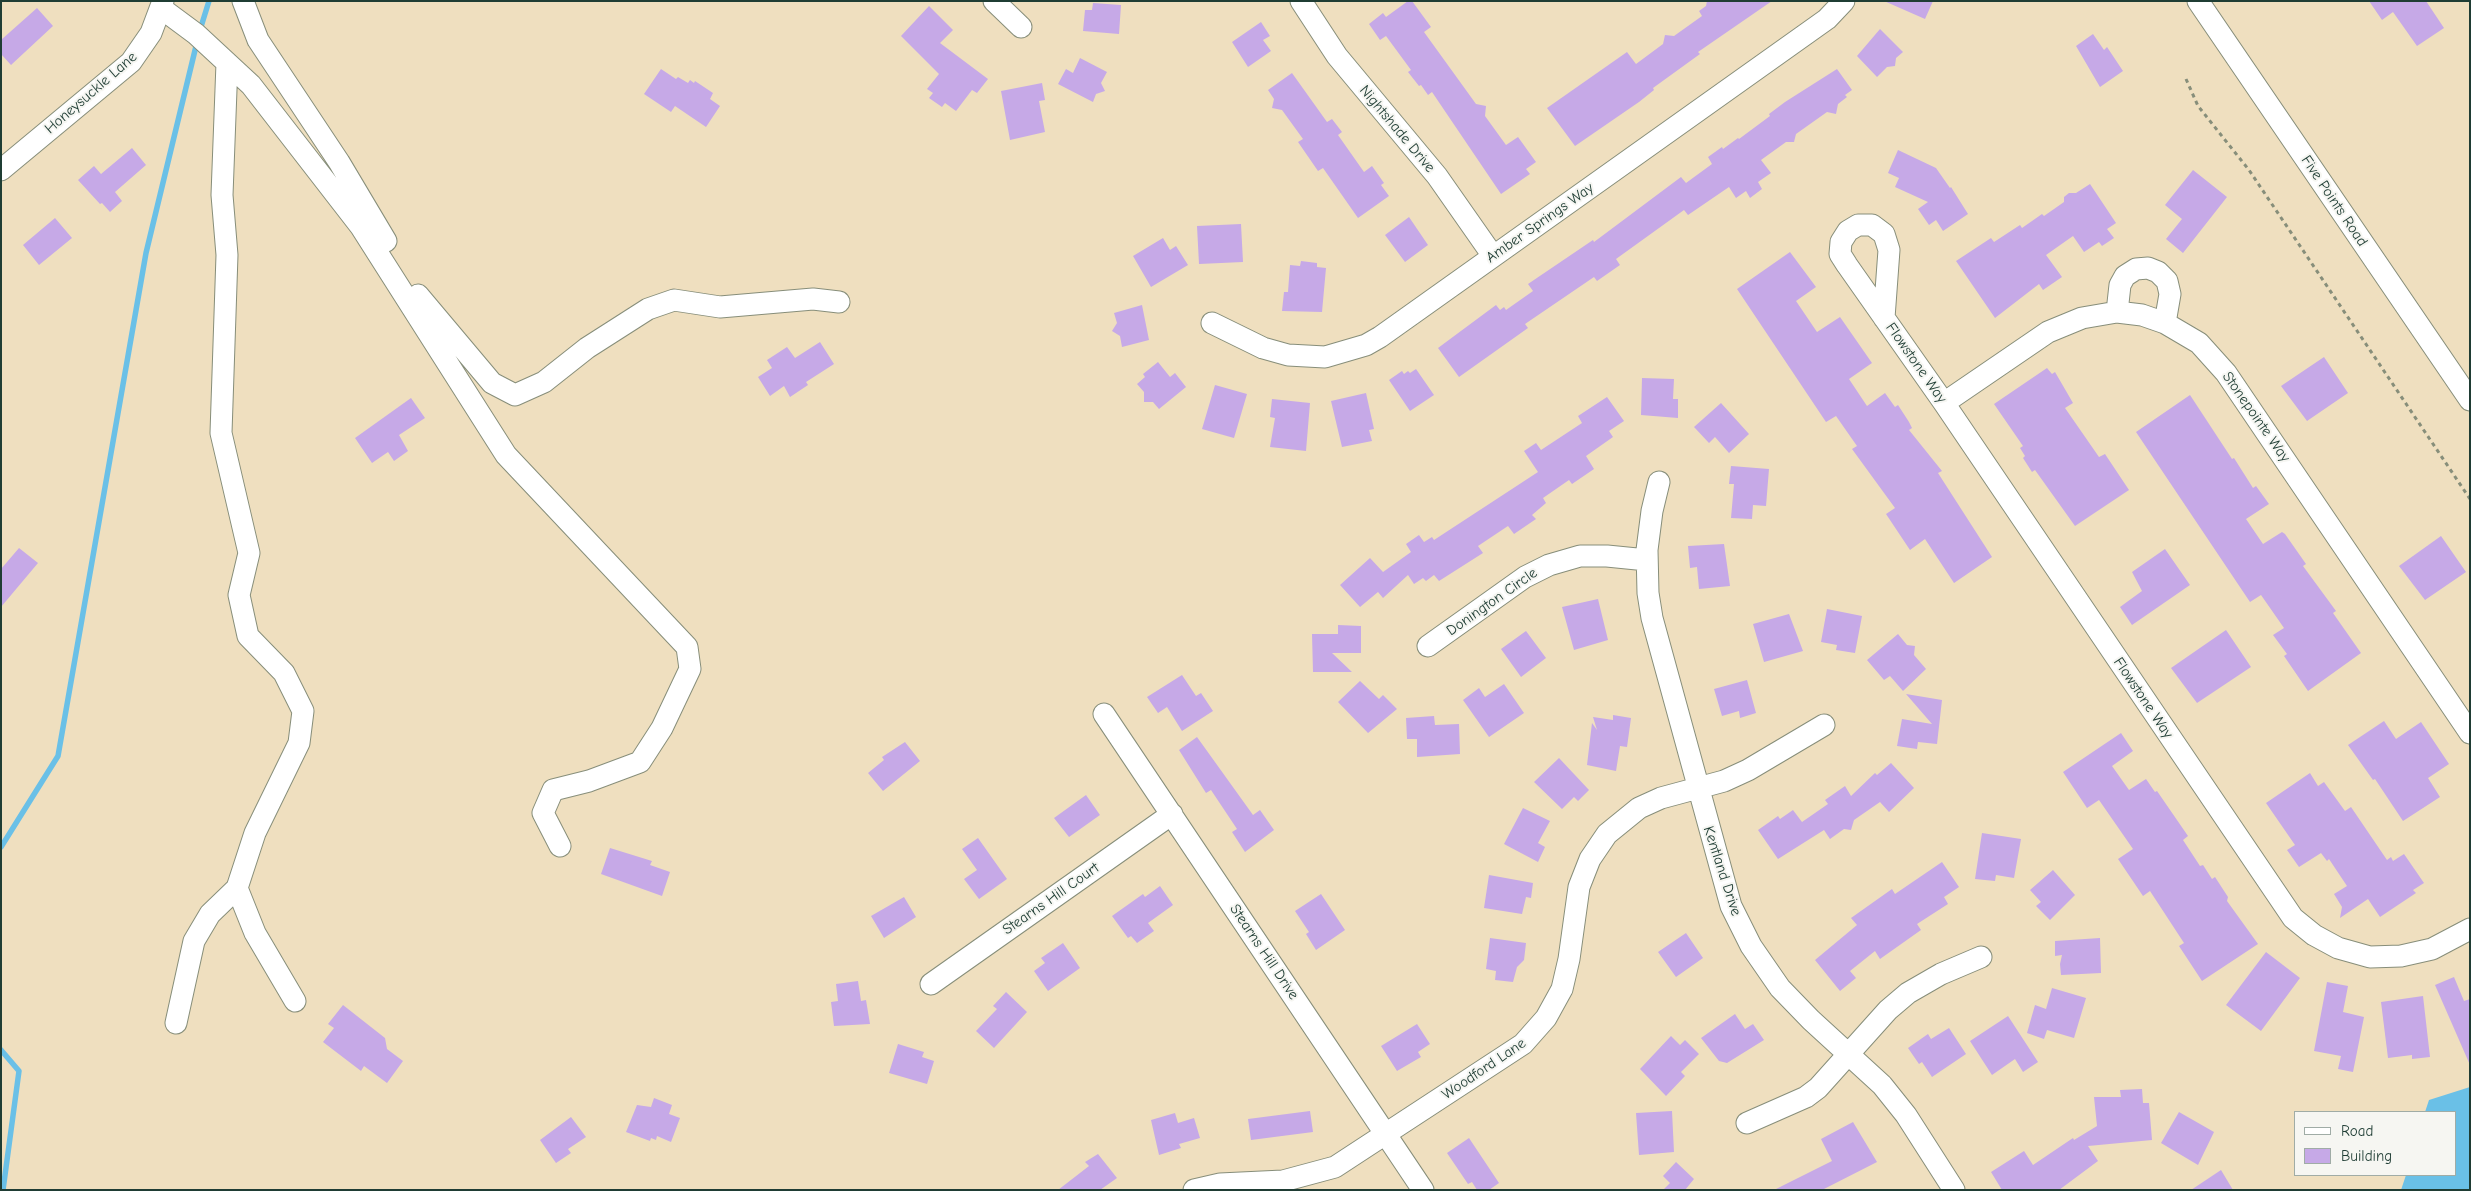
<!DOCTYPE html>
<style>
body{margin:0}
#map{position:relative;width:2471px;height:1191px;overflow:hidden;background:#efdfbf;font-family:"Comic Neue",sans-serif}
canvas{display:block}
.frame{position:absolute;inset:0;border:2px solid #1f3d34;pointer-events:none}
.legend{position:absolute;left:2294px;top:1111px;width:162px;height:65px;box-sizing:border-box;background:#f6f6f2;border:1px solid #a0aca6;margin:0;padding:6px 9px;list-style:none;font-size:15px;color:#1f3d34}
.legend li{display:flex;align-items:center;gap:10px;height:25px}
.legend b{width:25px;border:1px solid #a0aca6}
</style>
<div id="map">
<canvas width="2471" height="1191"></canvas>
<div class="frame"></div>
<ul class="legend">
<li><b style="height:6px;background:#fff"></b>Road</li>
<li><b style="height:14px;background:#c6a9e7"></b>Building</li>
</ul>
</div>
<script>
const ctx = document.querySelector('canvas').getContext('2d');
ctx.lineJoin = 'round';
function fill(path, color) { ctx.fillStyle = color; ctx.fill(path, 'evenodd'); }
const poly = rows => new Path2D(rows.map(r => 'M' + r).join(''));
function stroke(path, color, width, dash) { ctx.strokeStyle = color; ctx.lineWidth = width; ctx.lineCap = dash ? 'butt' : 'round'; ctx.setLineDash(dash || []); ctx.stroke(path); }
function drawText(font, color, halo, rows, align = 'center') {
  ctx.font = font + ' "Comic Neue",sans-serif'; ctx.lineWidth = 4; ctx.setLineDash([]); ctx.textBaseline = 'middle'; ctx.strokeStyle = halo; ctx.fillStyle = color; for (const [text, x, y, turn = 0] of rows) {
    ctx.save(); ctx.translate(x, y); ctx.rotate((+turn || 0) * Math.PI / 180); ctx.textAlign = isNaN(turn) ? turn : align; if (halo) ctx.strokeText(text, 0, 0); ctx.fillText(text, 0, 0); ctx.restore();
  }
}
fill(poly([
 [2470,1087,2470,1190,2401,1190,2406,1175,2455,1175,2455,1112,2425,1112,2429,1100]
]), '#6ac0e7');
stroke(poly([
 [200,30,209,1],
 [1,847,58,756,146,253,197,42],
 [1,1050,19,1071,3,1190]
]), '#6ac0e7', 5.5);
fill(poly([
 [1408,1,1412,1,1431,27,1424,32,1476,104,1486,106,1485,116,1506,145,1518,137,1536,162,1526,169,1530,174,1501,194,1432,92,1428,95,1421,85,1419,86,1408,72,1411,70,1386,36,1380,40,1369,24,1383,13,1386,17],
 [1707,1,1772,1,1698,52,1700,54,1653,88,1654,90,1639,102,1575,146,1547,108,1627,52,1636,64,1663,44,1665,35,1674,36,1702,16,1699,11,1706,6],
 [1884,1,1933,1,1925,19],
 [2369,1,2426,1,2444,28,2417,46,2393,12,2382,20],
 [1093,3,1121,5,1119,34,1083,31,1085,10,1092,10],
 [929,6,953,30,940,43,988,79,977,93,972,90,956,111,945,103,942,107,929,98,933,93,927,89,939,74,901,36],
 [37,8,53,26,11,65,1,54,1,40],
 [1261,22,1270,36,1263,40,1271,51,1248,67,1232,42],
 [1880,29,1903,52,1896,58,1895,66,1887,67,1877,77,1857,56],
 [2093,34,2104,50,2107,47,2123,71,2100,87,2076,46],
 [1080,58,1107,72,1101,83,1105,91,1096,94,1093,102,1058,84,1066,69,1073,73],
 [661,69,676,79,678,77,688,83,690,80,694,83,695,81,713,93,710,99,720,106,706,127,675,106,671,112,644,94],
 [1837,69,1852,90,1845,95,1847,97,1838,104,1836,114,1827,112,1796,134,1794,142,1786,142,1761,160,1771,173,1758,182,1762,189,1750,198,1746,191,1736,198,1729,187,1688,215,1684,210,1616,259,1620,265,1597,281,1594,277,1525,324,1528,328,1459,377,1438,348,1496,305,1500,310,1504,307,1506,310,1533,291,1528,284,1593,240,1594,242,1681,177,1686,183,1712,164,1708,157,1722,147,1723,149,1738,138,1739,139,1770,116,1769,114,1785,102],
 [1292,73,1327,122,1332,119,1342,132,1338,135,1364,172,1372,166,1384,183,1381,185,1389,196,1358,218,1323,168,1318,171,1298,142,1303,139,1282,110,1272,108,1274,99,1268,90],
 [1042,83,1045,100,1039,101,1045,132,1010,140,1001,91],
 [132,148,146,165,115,192,122,201,110,212,102,203,100,204,78,180,94,166,101,174],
 [1898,150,1936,168,1950,188,1951,187,1968,214,1943,231,1936,220,1929,225,1918,209,1928,202,1895,187,1899,178,1888,173],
 [2193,170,2227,197,2183,253,2166,239,2182,219,2165,205],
 [2090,184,2116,223,2107,229,2114,238,2102,246,2099,242,2084,252,2073,236,2046,255,2062,277,2043,290,2039,284,1995,318,1956,261,1991,238,1994,242,2020,225,2022,228,2042,214,2044,216,2064,202,2064,197,2069,193,2076,193],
 [1409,217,1428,245,1405,262,1385,235],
 [55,218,72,238,39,265,23,245],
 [1241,224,1243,262,1199,264,1197,226],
 [1163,238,1170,250,1176,246,1188,265,1151,287,1133,256],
 [1790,252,1816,287,1796,301,1817,332,1840,317,1872,363,1849,379,1867,406,1885,393,1895,407,1898,405,1909,422,1912,428,1909,430,1942,471,1938,473,1992,557,1954,583,1925,539,1910,550,1886,514,1895,508,1852,449,1857,446,1836,416,1826,422,1737,289],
 [1301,261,1317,263,1317,267,1326,268,1322,312,1282,311,1284,292,1288,292,1290,265,1300,266],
 [1142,305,1149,340,1122,347,1120,336,1112,331,1117,323,1114,313],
 [820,342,834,364,806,382,808,385,790,397,784,386,770,396,758,377,772,368,767,360,787,347,795,358],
 [2324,357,2348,393,2307,421,2281,386],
 [1158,362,1170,377,1175,373,1186,387,1159,409,1153,402,1144,402,1144,392,1137,384,1145,377,1143,374],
 [2047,368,2052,374,2055,372,2073,403,2065,408,2099,457,2105,454,2129,490,2075,526,2035,470,2032,472,2023,458,2025,456,2020,448,2023,446,1994,404],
 [1416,369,1434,395,1410,411,1389,380,1402,371,1404,374,1408,371,1410,373],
 [1642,378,1674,379,1673,399,1678,399,1678,418,1641,415],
 [1215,385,1247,394,1234,438,1202,429],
 [1366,393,1374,429,1369,430,1372,441,1342,447,1331,401],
 [2190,395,2232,459,2234,458,2253,488,2256,486,2269,504,2246,519,2263,544,2282,532,2285,534,2306,564,2303,566,2336,611,2333,613,2361,653,2308,691,2284,656,2287,654,2273,635,2284,628,2261,595,2250,602,2136,432],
 [1607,397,1624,421,1609,431,1613,437,1586,456,1594,469,1572,484,1569,480,1543,498,1546,503,1532,515,1536,519,1514,534,1508,526,1478,546,1483,553,1439,581,1434,575,1426,581,1423,578,1414,584,1408,575,1383,598,1378,592,1360,607,1340,585,1370,558,1383,572,1411,552,1406,544,1419,535,1424,542,1432,537,1434,540,1538,472,1524,451,1536,443,1541,450,1582,423,1578,416],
 [411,398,425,418,399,435,408,451,394,461,388,452,372,463,355,438],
 [1272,399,1310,403,1306,451,1270,447,1275,418,1270,417],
 [1721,403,1749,434,1729,453,1715,437,1709,443,1694,427],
 [1731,466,1769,469,1766,506,1753,505,1752,519,1731,518,1734,484,1729,484],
 [2441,536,2466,572,2425,600,2399,566],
 [1724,544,1730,586,1699,589,1697,567,1690,568,1688,546],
 [19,548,38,563,1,607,1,569],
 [2165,549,2190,585,2132,625,2120,607,2142,591,2132,572],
 [1598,599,1608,640,1574,650,1562,607],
 [1827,609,1862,616,1855,653,1836,650,1837,645,1821,642],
 [1789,614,1803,651,1764,662,1753,624],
 [1338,625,1361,626,1361,653,1332,653,1352,672,1313,672,1312,634,1338,634],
 [2226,630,2251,667,2197,703,2171,668],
 [1526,631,1546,658,1521,677,1501,649],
 [1898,634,1907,645,1915,646,1914,655,1926,669,1903,691,1890,676,1884,680,1867,660],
 [1182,675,1196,696,1201,693,1213,711,1182,731,1167,707,1158,713,1147,697],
 [1747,680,1756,713,1740,718,1739,711,1722,716,1714,689],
 [1360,681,1379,699,1383,695,1397,709,1368,733,1338,702],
 [1504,684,1524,713,1489,737,1463,700,1479,688,1485,697],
 [1906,694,1942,700,1937,744,1918,742,1917,749,1897,746,1902,719,1932,724],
 [1613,715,1631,718,1627,747,1620,746,1616,771,1587,765,1592,723,1597,730,1593,717,1613,720],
 [1434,716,1435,725,1459,724,1460,754,1417,757,1417,739,1407,739,1406,718],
 [2384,721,2396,739,2421,722,2449,764,2428,778,2440,797,2403,821,2375,779,2373,780,2348,745],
 [2121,733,2133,751,2112,766,2129,790,2146,779,2155,792,2157,791,2188,836,2183,840,2200,866,2203,865,2212,879,2215,877,2228,897,2227,901,2258,944,2202,981,2179,946,2184,943,2150,891,2143,896,2118,859,2133,849,2099,800,2087,808,2063,772],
 [1197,737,1253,815,1260,810,1274,830,1245,852,1232,832,1237,829,1211,790,1206,793,1179,750],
 [905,742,920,761,883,791,868,773,884,760,882,757],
 [1559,758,1589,790,1578,801,1574,797,1562,809,1534,782],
 [1891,763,1914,788,1889,812,1880,802,1854,820,1851,830,1844,829,1830,839,1824,830,1778,859,1758,830,1778,816,1780,819,1793,810,1802,822,1828,804,1825,800,1845,786,1851,796,1875,773,1877,775],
 [2310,773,2318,786,2324,782,2345,811,2351,807,2387,860,2391,857,2393,861,2404,854,2424,883,2413,890,2416,893,2380,917,2368,899,2340,918,2342,907,2334,894,2347,886,2329,859,2327,861,2321,853,2299,867,2287,850,2295,845,2266,803],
 [1086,795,1100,815,1069,837,1054,818],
 [1523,808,1550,821,1538,843,1545,847,1538,862,1504,844],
 [1982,833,2021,839,2014,878,1996,875,1995,881,1975,879],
 [978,838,1007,879,979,899,964,879,977,870,962,849],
 [610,848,652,861,650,865,670,872,662,896,601,874],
 [1942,862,1959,887,1944,897,1948,904,1917,924,1921,930,1880,959,1875,951,1850,971,1856,978,1840,991,1815,960,1857,925,1851,918,1892,889,1895,894],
 [2053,870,2075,895,2050,920,2036,906,2041,902,2030,890],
 [1489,875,1533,883,1531,898,1526,897,1522,914,1484,908],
 [1160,886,1173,905,1148,923,1154,931,1137,943,1131,936,1128,938,1112,916,1143,894,1145,897],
 [1321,894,1345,930,1316,950,1306,934,1309,932,1295,911],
 [904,897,916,917,884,938,871,916],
 [1686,933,1703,958,1676,977,1658,952],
 [1490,938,1526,943,1524,960,1517,967,1513,982,1495,980,1496,971,1486,969],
 [2100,938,2101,973,2061,975,2060,964,2062,955,2055,956,2055,941],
 [1063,943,1080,968,1048,991,1034,971,1045,963,1041,958],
 [2266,952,2300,978,2261,1031,2226,1005],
 [2454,977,2464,1001,2470,999,2470,1065,2435,985],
 [858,981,861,1001,866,1000,870,1024,834,1026,831,1002,838,1001,836,984],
 [2327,982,2348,986,2343,1012,2364,1017,2353,1072,2338,1069,2341,1056,2314,1051],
 [2052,988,2086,998,2074,1038,2047,1030,2044,1039,2027,1033,2035,1005,2046,1009],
 [1006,992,1027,1012,994,1048,976,1031,997,1009,993,1006],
 [2423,996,2430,1057,2412,1059,2412,1055,2388,1058,2381,1002],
 [343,1005,385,1038,387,1049,403,1061,387,1083,364,1066,361,1071,323,1042,334,1028,328,1024],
 [1735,1014,1745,1029,1753,1024,1764,1040,1727,1063,1719,1061,1701,1038],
 [2008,1016,2038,1062,2023,1072,2015,1059,1992,1075,1970,1041],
 [1417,1024,1430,1044,1418,1052,1421,1057,1397,1071,1381,1046],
 [1949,1028,1966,1054,1932,1077,1922,1062,1919,1064,1908,1048,1928,1034,1931,1039],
 [1671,1036,1680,1045,1685,1040,1699,1054,1681,1072,1685,1076,1666,1096,1640,1069],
 [898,1044,924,1052,922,1057,934,1061,927,1084,889,1073],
 [2142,1089,2143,1103,2149,1103,2152,1140,2088,1146,2098,1161,2059,1190,2002,1190,1991,1172,2024,1151,2033,1165,2073,1138,2074,1140,2097,1126,2094,1097,2121,1097,2120,1090],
 [654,1098,672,1105,669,1114,680,1118,671,1142,657,1136,656,1140,651,1138,650,1141,626,1132,637,1105,651,1107],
 [1310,1111,1313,1132,1251,1140,1248,1119],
 [1672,1111,1674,1152,1639,1155,1636,1113],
 [2179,1112,2214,1132,2198,1165,2161,1143],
 [1175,1113,1178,1123,1194,1118,1200,1138,1179,1144,1181,1148,1159,1155,1151,1120],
 [571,1117,586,1137,568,1149,571,1153,556,1163,540,1140],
 [1853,1122,1877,1162,1822,1190,1774,1190,1832,1161,1821,1139],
 [1469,1138,1499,1183,1489,1190,1477,1190,1472,1182,1468,1184,1447,1153],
 [1098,1154,1117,1178,1100,1190,1058,1190,1089,1166,1085,1162],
 [1676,1162,1694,1179,1685,1190,1663,1190,1670,1183,1663,1176],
 [2221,1170,2233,1190,2191,1190]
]), '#c6a9e7');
const minor = poly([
 [243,1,258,40,339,162,386,241],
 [994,1,1021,27],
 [1301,1,1337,56,1437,176,1493,256],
 [2198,1,2470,400],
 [161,8,196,34,251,85,361,227,506,455,687,647,690,669,662,728,640,762,589,781,553,790,543,813,560,846],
 [227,63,222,195,227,255,221,433,249,553,239,595,248,636,284,673,303,711,299,743,255,833,237,888,255,933,295,1001],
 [1,170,131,62,151,33,163,1],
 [418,295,492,383,515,395,544,382,587,348,648,309,674,300,720,307,813,299,839,302],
 [2117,312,2120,285,2125,276,2136,269,2148,268,2158,272,2167,281,2170,294,2165,323],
 [1884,318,1889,250,1884,234,1872,225,1858,225,1848,231,1841,242,1840,254,1847,265,1944,403,2293,918,2314,935,2338,948,2370,957,2401,956,2432,949,2470,929],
 [1212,323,1263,348,1288,355,1325,357,1366,345,1380,337,1827,19,1844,1],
 [1944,403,2048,332,2082,318,2117,312,2142,315,2165,323,2199,343,2226,373,2470,733],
 [1659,482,1652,511,1647,550,1648,593,1652,618,1731,906,1751,946,1780,988,1811,1020,1882,1085,1906,1115,1954,1190],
 [1428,646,1525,577,1549,565,1580,556,1607,556,1647,560],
 [1104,714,1423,1190],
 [931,984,1172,814],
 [176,1023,194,941,210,914,237,888],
 [1747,1123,1806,1097,1818,1088,1888,1010,1908,993,1941,974,1981,957],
 [1194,1190,1220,1184,1283,1181,1335,1167,1523,1044,1546,1018,1562,989,1569,959,1579,887,1590,859,1607,834,1639,808,1661,798,1724,781,1748,770,1824,725]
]);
stroke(minor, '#878e7a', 23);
stroke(poly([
 [2186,79,2198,106,2249,170,2470,499]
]), '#878e7a', 3, [4, 4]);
stroke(minor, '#fff', 21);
drawText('15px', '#1f3d34', '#f6f6f2', [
 ["Honeysuckle Lane",91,93,-41],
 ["Nightshade Drive",1397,129,50],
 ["Five Points Road",2334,201,56],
 ["Amber Springs Way",1540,223,-35],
 ["Flowstone Way",1916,363,55],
 ["Stonepointe Way",2256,417,55],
 ["Donington Circle",1492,602,-35],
 ["Flowstone Way",2143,698,56],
 ["Kentland Drive",1722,871,72],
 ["Stearns Hill Court",1051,899,-35],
 ["Stearns Hill Drive",1264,952,56],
 ["Woodford Lane",1484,1069,-34]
]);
</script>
